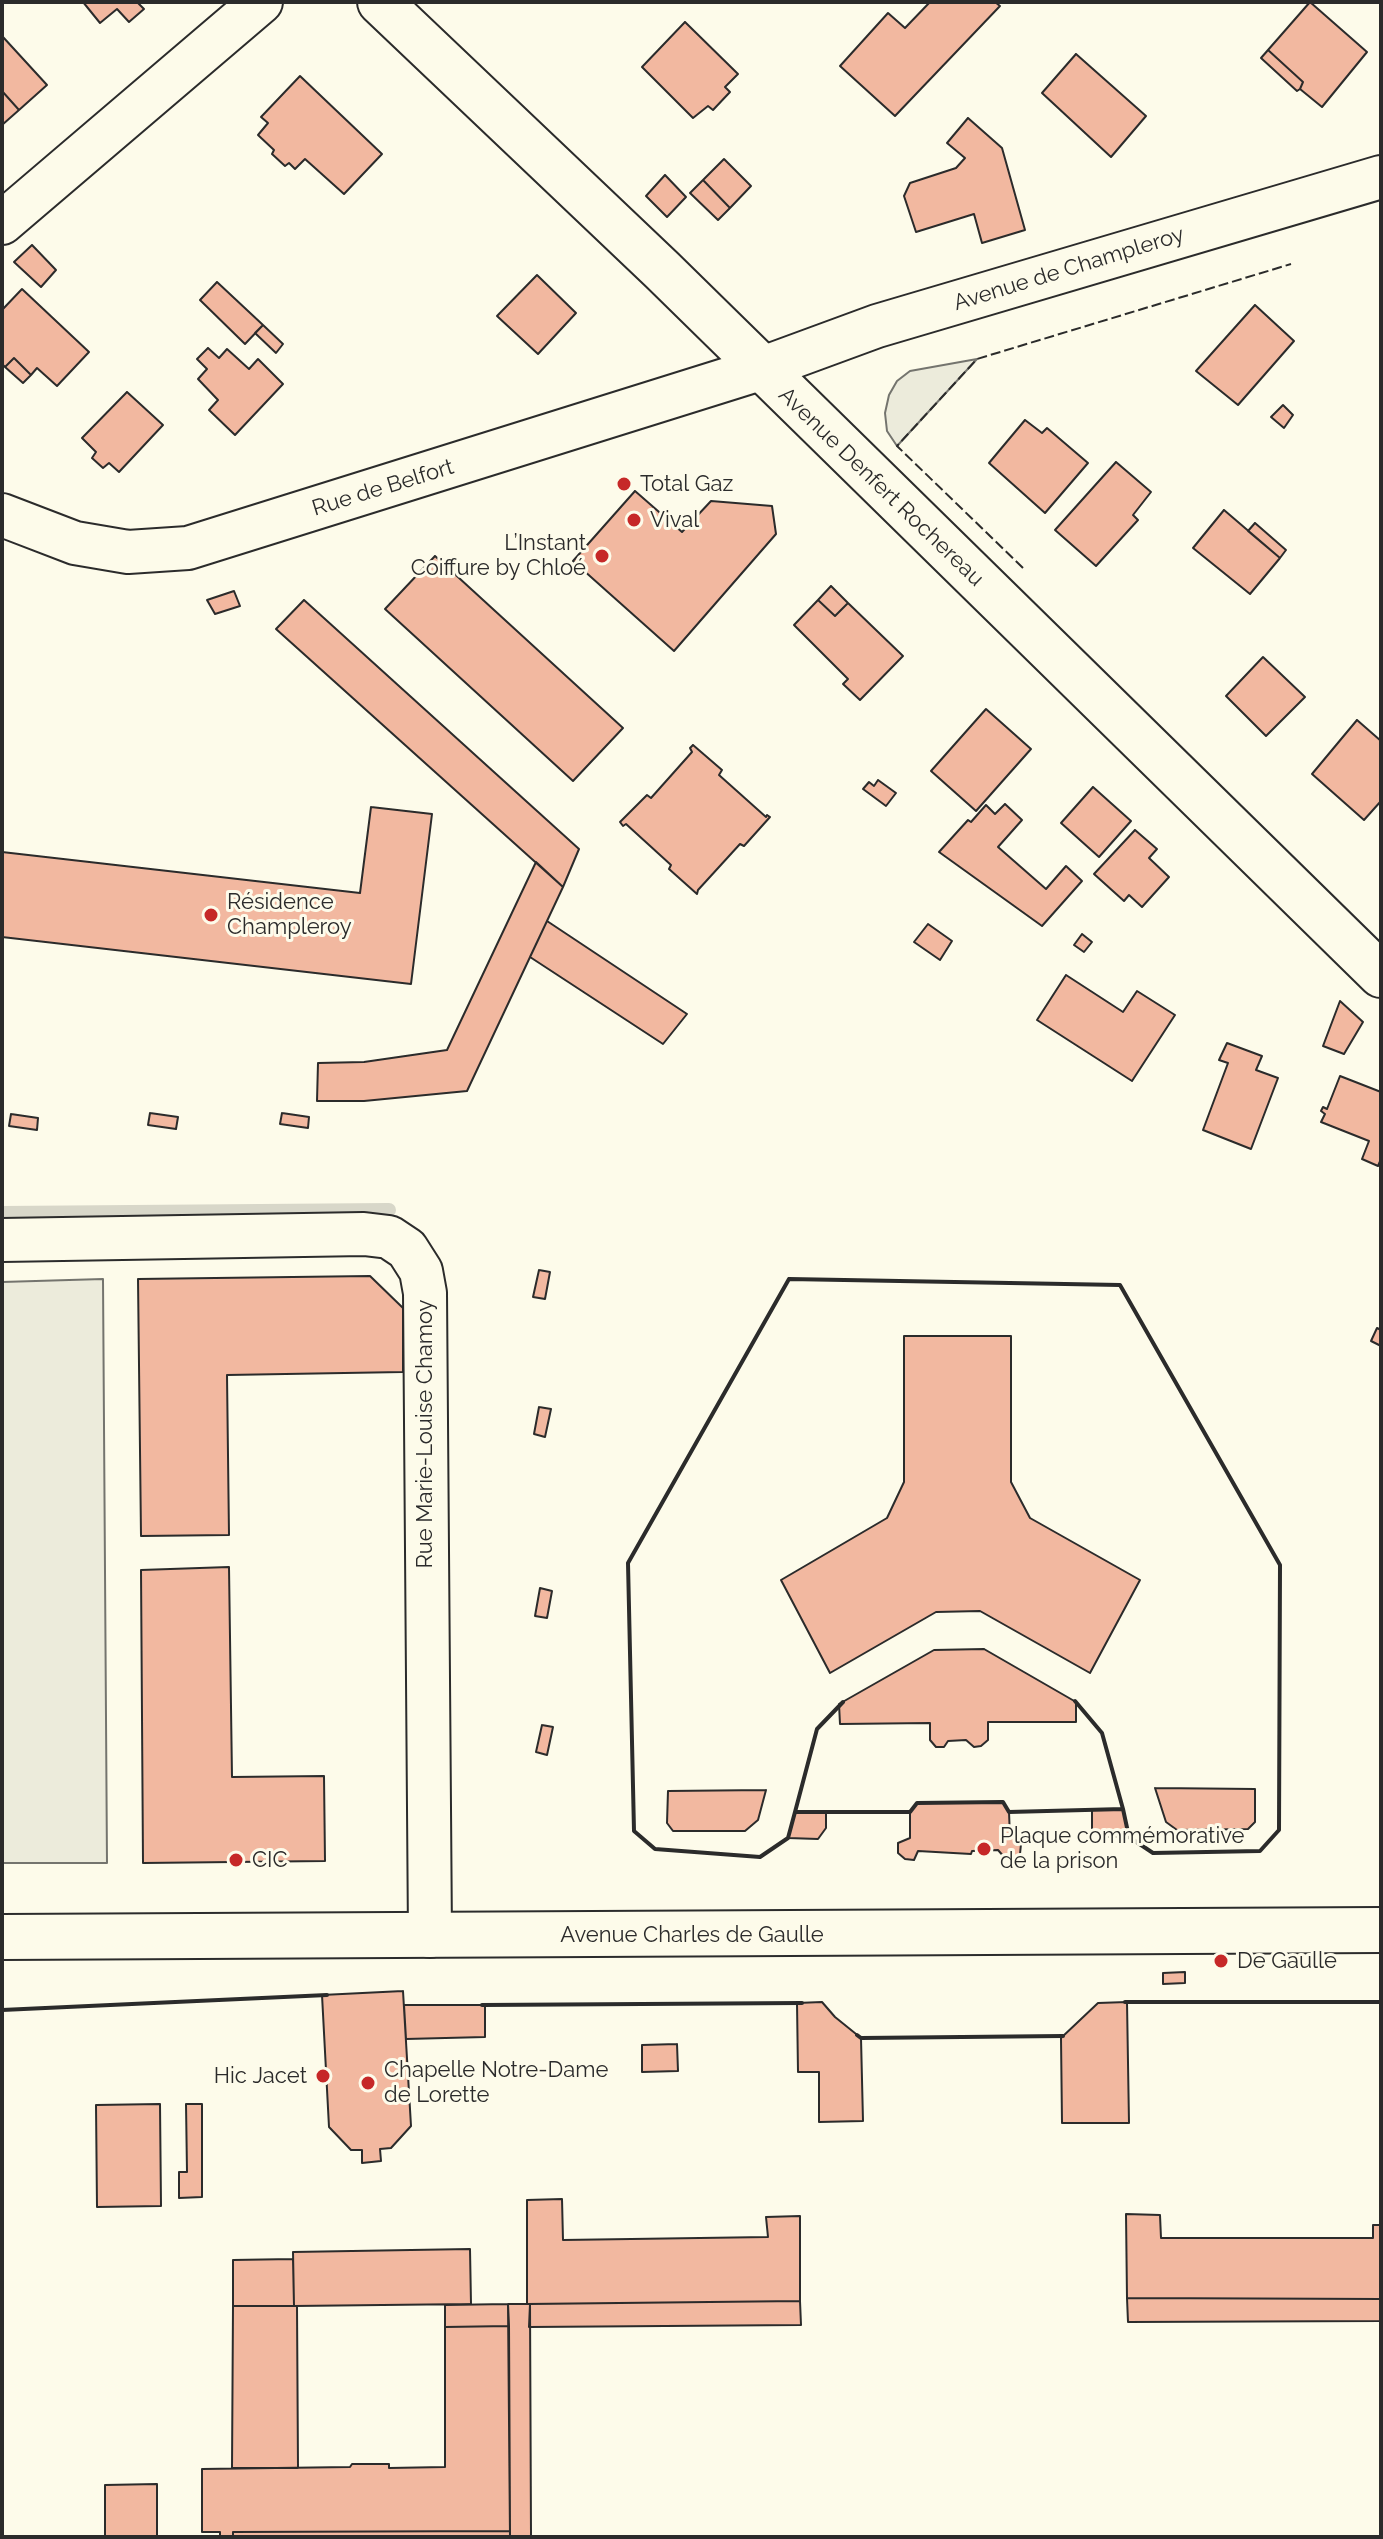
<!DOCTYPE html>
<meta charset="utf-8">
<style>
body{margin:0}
#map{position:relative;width:1383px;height:2539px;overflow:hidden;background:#fdfbea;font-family:Raleway,sans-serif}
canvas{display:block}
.frame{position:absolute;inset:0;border:4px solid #2b2b2b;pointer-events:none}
</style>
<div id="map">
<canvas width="1383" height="2539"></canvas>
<div class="frame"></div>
</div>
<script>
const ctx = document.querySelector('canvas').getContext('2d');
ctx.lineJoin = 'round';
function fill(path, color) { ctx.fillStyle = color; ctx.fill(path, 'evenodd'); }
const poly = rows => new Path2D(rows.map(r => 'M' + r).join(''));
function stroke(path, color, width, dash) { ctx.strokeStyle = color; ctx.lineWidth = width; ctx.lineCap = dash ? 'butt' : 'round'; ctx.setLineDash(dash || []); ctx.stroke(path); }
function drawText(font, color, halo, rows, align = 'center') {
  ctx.font = font + ' Raleway,sans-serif'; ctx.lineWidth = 6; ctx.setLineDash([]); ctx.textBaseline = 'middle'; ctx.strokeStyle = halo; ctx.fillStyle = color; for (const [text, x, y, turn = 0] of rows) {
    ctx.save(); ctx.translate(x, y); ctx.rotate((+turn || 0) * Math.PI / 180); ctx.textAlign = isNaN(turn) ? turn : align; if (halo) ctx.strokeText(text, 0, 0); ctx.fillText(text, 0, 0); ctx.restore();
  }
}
const green = poly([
 [977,359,897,446,887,431,885,413,889,395,897,381,910,371,977,359],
 [103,1279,107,1863,2,1863,2,1282,103,1279]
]);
fill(green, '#ecebdb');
stroke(green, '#74746e', 2);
stroke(poly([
 [2,1213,389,1210]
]), '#d8d7c9', 14);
const building = poly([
 [83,2,137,2,144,9,129,22,117,9,100,23,83,2],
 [930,2,995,2,1000,6,895,116,840,66,888,13,905,28,930,2],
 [1310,2,1367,52,1322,107,1300,89,1303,82,1268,50,1310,2],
 [685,22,738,74,725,87,730,92,713,110,708,106,693,118,642,67,685,22],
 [3,37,47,85,19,110,2,91,3,37],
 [1268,50,1303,82,1300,89,1297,91,1261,58,1268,50],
 [1076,54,1146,116,1111,157,1042,93,1076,54],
 [300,76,382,154,344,194,305,159,295,169,289,163,285,166,272,154,274,150,258,135,268,123,261,117,300,76],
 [2,91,19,110,2,125,2,91],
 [968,118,1002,148,1025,230,982,243,974,214,916,232,904,196,910,183,956,168,965,158,947,143,968,118],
 [724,159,751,186,730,208,703,180,724,159],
 [665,175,686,197,667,217,646,196,665,175],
 [703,180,730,208,718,220,690,193,703,180],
 [32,245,56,270,41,287,14,262,32,245],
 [537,275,576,313,538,354,497,316,537,275],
 [217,282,263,325,245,344,200,300,217,282],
 [22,289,89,352,57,386,37,368,31,375,14,358,5,367,2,364,2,310,22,289],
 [1255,305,1294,341,1238,405,1196,371,1255,305],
 [263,325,283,344,276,353,255,333,263,325],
 [208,348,219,358,227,349,249,369,258,359,283,384,235,435,209,410,218,400,198,379,207,369,197,359,208,348],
 [14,358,31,375,23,383,5,367,14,358],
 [127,392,163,425,119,472,109,463,103,468,92,458,96,452,82,438,127,392],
 [1283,405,1293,415,1284,428,1271,417,1283,405],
 [1025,420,1042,433,1047,428,1088,463,1045,513,989,463,1025,420],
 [1116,462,1151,492,1133,515,1138,520,1096,566,1055,530,1116,462],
 [635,491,682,532,711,501,772,506,776,534,674,651,573,561,635,491],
 [1224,510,1280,558,1250,594,1193,548,1224,510],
 [1255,523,1286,550,1280,558,1248,531,1255,523],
 [435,556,623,728,573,781,385,609,435,556],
 [831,586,848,603,835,616,818,600,831,586],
 [234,591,240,606,215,614,207,600,234,591],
 [304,600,579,849,563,887,276,629,304,600],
 [818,600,835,616,848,603,903,656,860,700,843,684,848,679,794,625,818,600],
 [1263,657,1305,697,1266,736,1226,696,1263,657],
 [986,709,1031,749,976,811,931,771,986,709],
 [1357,720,1381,741,1381,801,1364,820,1312,774,1357,720],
 [693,745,722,770,719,775,766,817,767,815,770,817,744,846,740,844,698,890,697,894,669,869,671,865,626,824,623,826,620,822,647,795,651,798,692,752,690,748,693,745],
 [878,780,896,793,886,806,863,789,869,782,874,786,878,780],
 [1093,787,1131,821,1099,857,1061,823,1093,787],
 [1005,804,1022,820,998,847,1046,889,1066,866,1082,881,1042,926,939,852,968,820,971,822,986,805,995,814,1005,804],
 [371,807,432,814,411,984,2,937,2,852,360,893,371,807],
 [1135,830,1157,849,1149,858,1169,877,1142,907,1129,895,1124,901,1094,874,1135,830],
 [536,862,563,887,467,1091,364,1101,317,1101,318,1063,364,1062,447,1050,536,862],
 [547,921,687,1014,663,1044,530,957,547,921],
 [928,924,952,941,940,960,914,942,928,924],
 [1082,934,1092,942,1084,952,1074,945,1082,934],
 [1066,975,1123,1012,1137,991,1175,1015,1132,1081,1037,1020,1066,975],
 [1340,1001,1363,1022,1344,1054,1323,1046,1340,1001],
 [1227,1043,1262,1056,1256,1070,1278,1078,1251,1149,1203,1130,1228,1063,1219,1060,1227,1043],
 [1340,1076,1381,1092,1381,1159,1378,1166,1362,1159,1369,1141,1321,1122,1325,1114,1321,1111,1323,1107,1327,1109,1340,1076],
 [150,1113,178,1117,176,1129,148,1125,150,1113],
 [282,1113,309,1117,308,1128,280,1124,282,1113],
 [11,1114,38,1118,37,1130,9,1126,11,1114],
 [539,1270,550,1272,545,1299,533,1297,539,1270],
 [370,1276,403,1308,403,1372,227,1375,229,1535,141,1536,138,1279,370,1276],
 [1377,1328,1381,1330,1381,1346,1371,1341,1377,1328],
 [904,1336,1011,1336,1011,1482,1030,1518,1140,1580,1090,1673,980,1611,936,1612,830,1673,781,1580,887,1518,904,1482,904,1336],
 [539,1407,551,1409,545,1437,534,1434,539,1407],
 [229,1567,232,1777,324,1776,325,1861,143,1863,141,1570,229,1567],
 [540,1588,552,1591,547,1618,535,1616,540,1588],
 [984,1649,1076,1702,1076,1722,988,1722,988,1740,981,1746,974,1747,966,1740,948,1741,944,1747,936,1747,930,1740,930,1723,840,1724,839,1704,934,1650,984,1649],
 [542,1725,553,1727,547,1755,536,1752,542,1725],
 [1155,1788,1255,1789,1255,1822,1248,1829,1177,1830,1166,1822,1155,1788],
 [766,1790,758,1820,745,1831,673,1831,667,1823,668,1791,766,1790],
 [1003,1802,1009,1812,1010,1837,1013,1836,1021,1844,1020,1854,1015,1859,1005,1858,998,1850,972,1851,971,1854,918,1851,914,1860,905,1859,898,1853,898,1843,910,1838,910,1812,917,1803,1003,1802],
 [1092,1809,1123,1809,1129,1837,1100,1837,1092,1831,1092,1809],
 [795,1812,826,1812,826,1828,818,1839,788,1838,795,1812],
 [1185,1972,1185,1983,1163,1984,1163,1973,1185,1972],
 [403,1991,411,2126,391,2148,380,2149,381,2161,362,2163,362,2150,351,2150,329,2127,322,1995,403,1991],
 [822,2002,835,2017,861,2038,863,2121,819,2122,819,2072,798,2072,797,2003,822,2002],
 [1127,2002,1129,2123,1062,2123,1061,2038,1098,2003,1127,2002],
 [404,2005,485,2005,485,2037,406,2039,404,2005],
 [677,2044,678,2071,642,2072,642,2045,677,2044],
 [160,2104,161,2206,97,2207,96,2105,160,2104],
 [186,2104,202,2104,202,2197,179,2198,179,2172,187,2172,186,2104],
 [562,2199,563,2240,768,2237,766,2217,800,2216,800,2301,527,2304,527,2200,562,2199],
 [1126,2214,1160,2215,1161,2238,1373,2238,1373,2225,1381,2225,1381,2299,1127,2298,1126,2214],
 [470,2249,471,2304,294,2306,293,2252,470,2249],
 [293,2259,294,2306,233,2306,233,2260,293,2259],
 [1127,2298,1381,2299,1381,2321,1128,2322,1127,2298],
 [800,2301,801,2325,529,2327,530,2304,800,2301],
 [508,2304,530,2304,531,2537,510,2537,508,2304],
 [508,2304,509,2326,445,2327,445,2305,508,2304],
 [233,2306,297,2306,298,2468,232,2468,233,2306],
 [509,2326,510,2531,233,2532,233,2537,220,2537,220,2532,202,2532,202,2469,350,2467,352,2464,389,2464,389,2468,445,2467,445,2327,509,2326],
 [157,2484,157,2537,105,2537,105,2485,157,2484],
 [510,2531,510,2537,233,2537,233,2532,510,2531]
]);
fill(building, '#f2b8a0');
stroke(building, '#2b2b2b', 2);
const street = poly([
 [2,223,261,2],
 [2,515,75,543,128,552,188,548,760,369,877,326,1381,177],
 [2,1240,364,1234,389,1237,407,1249,421,1271,425,1293,430,1936]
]);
const secondary = poly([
 [380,2,662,270,1381,975],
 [2,1937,1381,1930]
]);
stroke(street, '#2b2b2b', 46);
stroke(secondary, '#2b2b2b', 48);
stroke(street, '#fdfbea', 42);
stroke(secondary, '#fdfbea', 44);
stroke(poly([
 [1023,568,897,446,977,359,1291,264]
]), '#2b2b2b', 2, [10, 4]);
stroke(poly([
 [789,1279,1120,1285,1280,1565,1279,1830,1260,1851,1153,1853,1129,1837,1123,1809,1009,1812,1003,1802,917,1803,910,1812,795,1812,788,1838,760,1857,655,1849,634,1831,628,1563,789,1279],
 [1075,1701,1102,1733,1123,1809],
 [795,1812,817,1729,843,1702],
 [1125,2002,1381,2002],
 [482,2005,802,2003],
 [2,2010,327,1995],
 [857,2035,861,2038,1063,2036]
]), '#2b2b2b', 4);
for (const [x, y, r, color] of [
 [624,484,8,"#c62828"],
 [634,520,8,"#c62828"],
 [602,556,8,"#c62828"],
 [211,915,8,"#c62828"],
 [984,1849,8,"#c62828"],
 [236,1860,8,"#c62828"],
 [1221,1961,8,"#c62828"],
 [323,2076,8,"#c62828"],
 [368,2083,8,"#c62828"]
]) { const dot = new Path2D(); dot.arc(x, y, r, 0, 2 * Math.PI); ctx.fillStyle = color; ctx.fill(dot); stroke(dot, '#fdfbea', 3); }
drawText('22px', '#2b2b2b', '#fdfbea', [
 ["Avenue de Champleroy",1069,269,-17],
 ["Avenue Denfert Rochereau",881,487,44],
 ["Rue de Belfort",383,488,-17],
 ["Rue Marie-Louise Chamoy",425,1434,-90],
 ["Avenue Charles de Gaulle",692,1935]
]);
drawText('22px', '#2b2b2b', '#fdfbea', [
 ["Total Gaz",640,484],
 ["Vival",650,520],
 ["L’Instant",586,543,"right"],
 ["Coiffure by Chloé",586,568,"right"],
 ["Résidence",227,902],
 ["Champleroy",227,927],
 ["Plaque commémorative",1000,1836],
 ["de la prison",1000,1861],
 ["CIC",252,1860],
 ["De Gaulle",1237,1961],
 ["Chapelle Notre-Dame",384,2070],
 ["de Lorette",384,2095],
 ["Hic Jacet",307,2076,"right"]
], 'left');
</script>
